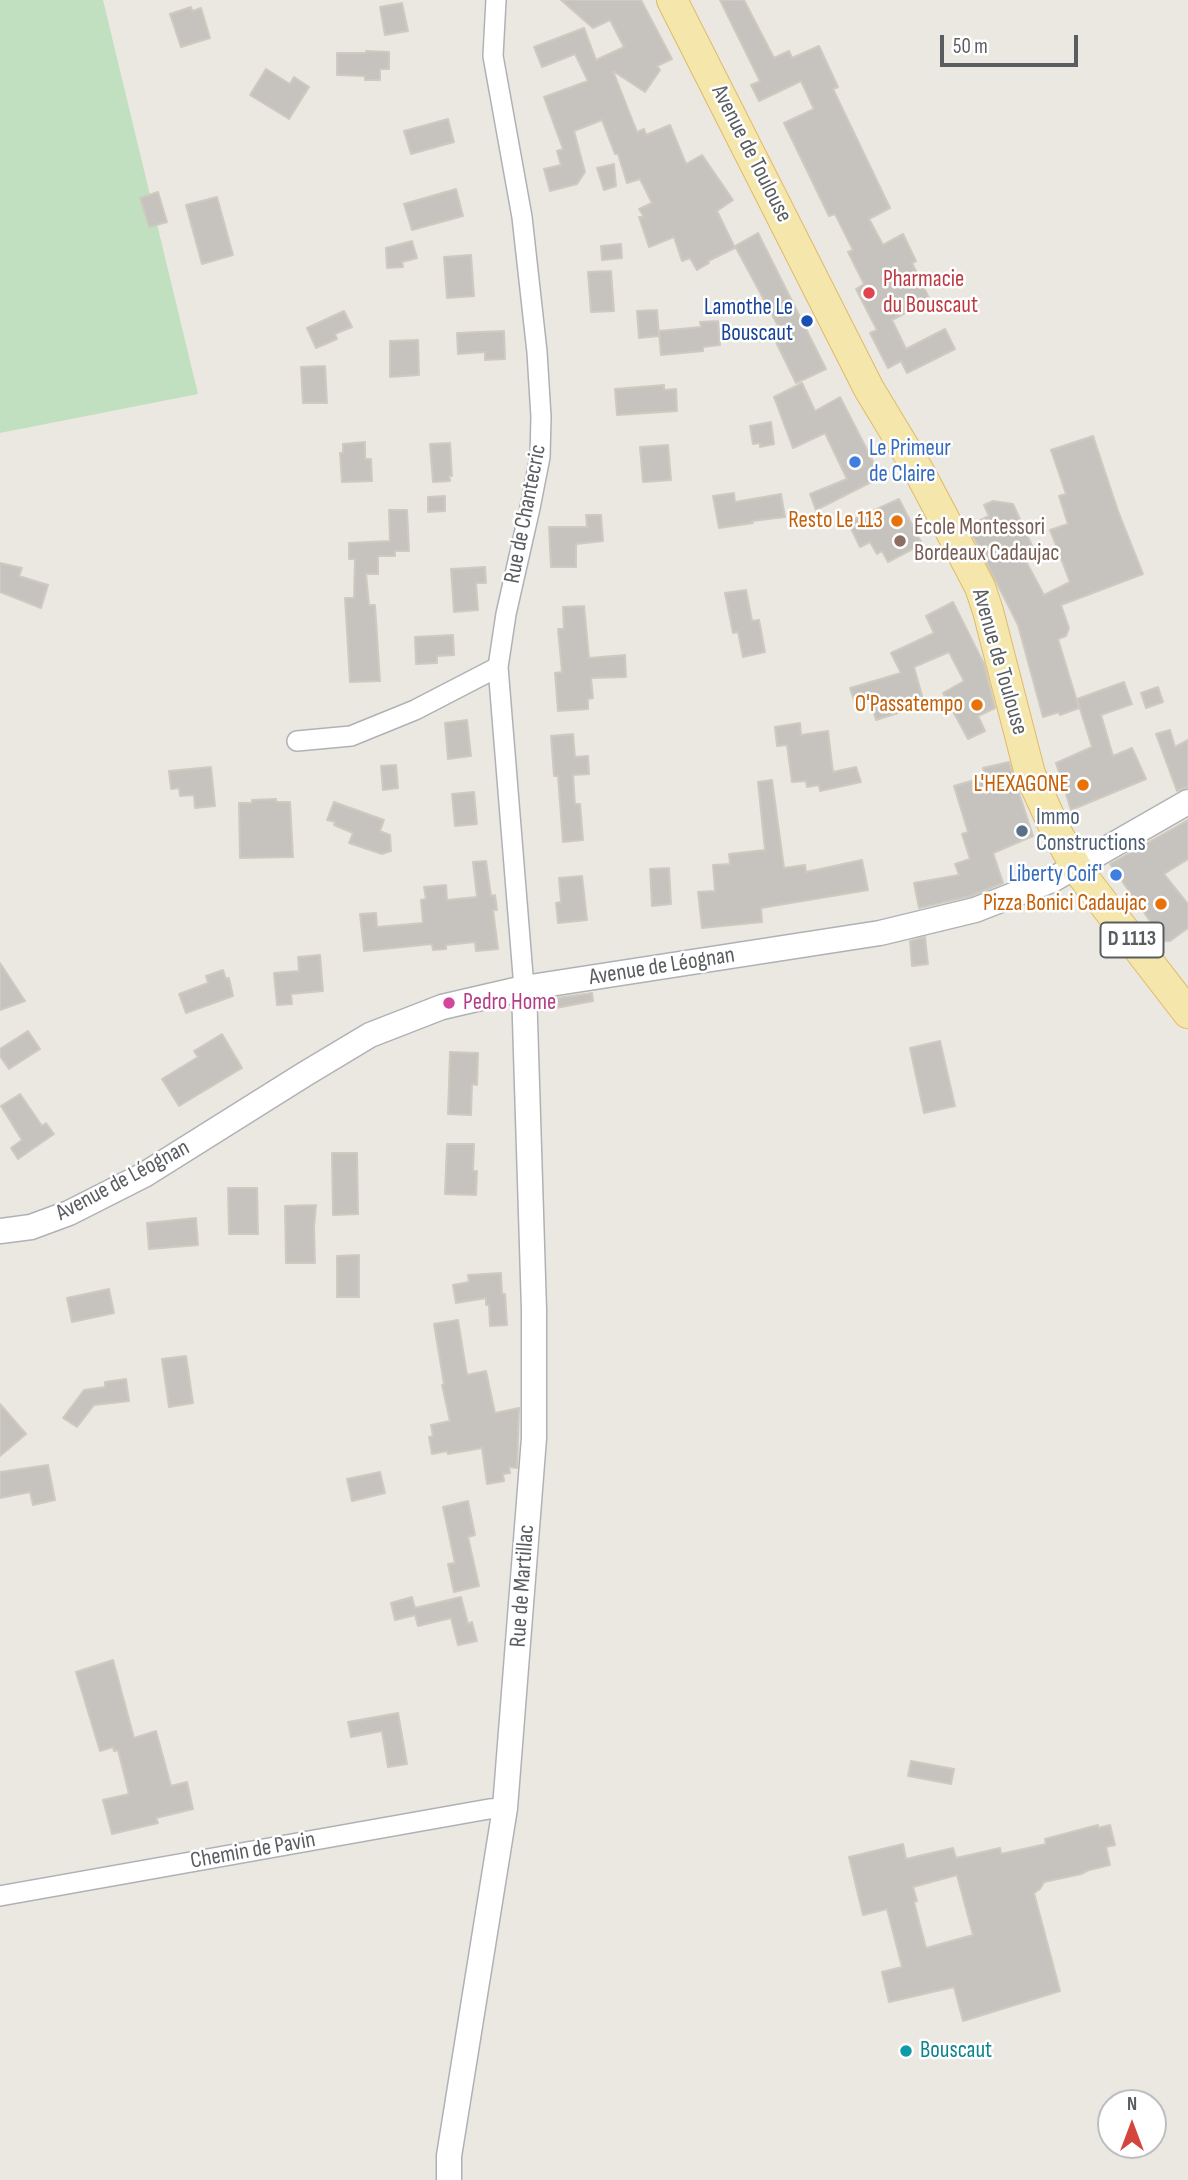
<!DOCTYPE html>
<meta charset="utf-8">
<style>
body{margin:0}
#map{position:relative;width:1188px;height:2180px;overflow:hidden;background:#ebe8e1;font-family:"Sofia Sans Condensed",sans-serif}
canvas{display:block}
.north{position:absolute;left:1097px;top:2089px;width:70px;height:70px;box-sizing:border-box;background:#fff;border:2px solid #bdbebf;border-radius:50%;rotate:0deg;font-size:19px;font-weight:700;line-height:28px;text-align:center;color:#5a5d60}
.north::after{content:'';display:block;margin:auto;width:24px;height:32px;background:#d4453e;clip-path:polygon(50% 0,100% 100%,50% 72%,0 100%)}
.scale{position:absolute;left:940px;top:35px;width:138px;height:32px;box-sizing:border-box;border:4px solid #5a5d60;border-top:0;padding-left:9px;font-size:21px;line-height:24px;white-space:nowrap;color:#5a5d60;-webkit-text-stroke:5px #fff;paint-order:stroke}
</style>
<div id="map">
<canvas width="1188" height="2180"></canvas>
<div class="north">N</div>
<div class="scale">50 m</div>
</div>
<script>
const ctx = document.querySelector('canvas').getContext('2d');
ctx.lineJoin = 'round';
function fill(path, color) { ctx.fillStyle = color; ctx.fill(path, 'evenodd'); }
const poly = rows => new Path2D(rows.map(r => 'M' + r).join(''));
function stroke(path, color, width, dash) { ctx.strokeStyle = color; ctx.lineWidth = width; ctx.lineCap = dash ? 'butt' : 'round'; ctx.setLineDash(dash || []); ctx.stroke(path); }
function drawText(font, color, halo, rows, align = 'center') {
  ctx.font = font + ' "Sofia Sans Condensed",sans-serif'; ctx.lineWidth = 5; ctx.setLineDash([]); ctx.textBaseline = 'middle'; ctx.strokeStyle = halo; ctx.fillStyle = color; for (const [text, x, y, turn = 0] of rows) {
    ctx.save(); ctx.translate(x, y); ctx.rotate((+turn || 0) * Math.PI / 180); ctx.textAlign = isNaN(turn) ? turn : align; if (halo) ctx.strokeText(text, 0, 0); ctx.fillText(text, 0, 0); ctx.restore();
  }
}
fill(poly([
 [0,0,103,0,198,394,0,433]
]), '#c1e0c0');
const building = poly([
 [561,0,641,0,672,59,657,66,660,70,645,92,613,71,637,132,644,129,646,135,670,125,686,164,702,155,733,200,717,211,735,248,708,261,709,263,697,270,690,258,682,261,674,237,649,247,639,217,644,217,639,209,652,203,640,179,627,183,618,154,615,154,602,120,574,131,585,172,577,184,550,191,544,169,561,165,557,151,563,149,544,97,588,81,575,54,542,67,534,47,584,28,596,60,624,47,610,20,593,28,561,0],
 [720,0,744,0,774,58,789,51,792,58,819,46,838,87,833,89,890,208,869,219,883,245,903,234,916,261,912,263,930,300,892,320,906,349,945,329,955,349,907,373,901,361,888,368,870,333,877,330,856,289,864,284,848,252,853,250,835,214,829,216,784,123,814,109,801,81,759,101,751,85,760,81,720,0],
 [402,3,408,31,385,35,380,7,402,3],
 [191,7,192,11,201,8,210,38,181,47,170,14,191,7],
 [366,51,389,52,389,69,380,69,380,80,365,80,365,76,337,75,337,53,366,53,366,51],
 [266,69,290,84,294,77,309,87,289,119,250,95,266,69],
 [448,119,454,142,411,154,404,131,448,119],
 [614,164,616,186,604,190,597,168,614,164],
 [456,189,463,216,412,230,404,204,456,189],
 [158,192,167,222,149,227,140,198,158,192],
 [217,197,233,255,202,264,186,205,217,197],
 [758,233,826,369,796,383,775,340,783,335,735,246,758,233],
 [412,241,417,258,402,262,403,267,387,268,386,248,412,241],
 [621,244,622,258,602,260,601,246,621,244],
 [471,255,474,296,447,298,444,257,471,255],
 [611,271,614,311,591,312,588,272,611,271],
 [657,310,659,336,639,338,637,311,657,310],
 [344,311,352,327,335,334,337,339,316,348,307,328,344,311],
 [718,321,720,345,703,347,703,351,661,355,659,331,701,327,700,322,718,321],
 [504,331,505,359,485,360,485,352,458,354,457,333,504,331],
 [418,340,419,375,390,377,390,341,418,340],
 [325,366,327,403,303,403,301,367,325,366],
 [802,383,815,411,840,397,881,477,816,510,810,494,847,479,825,433,793,448,774,397,802,383],
 [664,385,664,390,676,389,677,411,617,415,615,389,664,385],
 [771,422,774,444,760,447,760,443,753,444,750,426,771,422],
 [1093,436,1118,511,1143,574,1061,605,1069,628,1066,636,1058,639,1079,708,1060,715,1059,712,1043,717,1018,625,968,526,989,516,984,505,993,501,1013,504,1033,548,1021,552,1044,595,1070,582,1050,530,1068,524,1059,496,1066,494,1051,450,1093,436],
 [365,442,365,459,371,459,372,481,342,482,340,453,343,453,343,444,365,442],
 [450,443,452,476,449,476,450,481,433,482,430,444,450,443],
 [668,445,671,480,643,482,640,447,668,445],
 [734,493,735,502,781,494,785,517,752,521,753,523,719,528,713,496,734,493],
 [445,496,445,511,428,512,428,497,445,496],
 [899,499,922,544,888,562,882,551,877,554,870,542,860,547,848,522,899,499],
 [389,510,407,510,409,551,395,551,395,556,378,556,378,574,366,574,369,605,375,605,380,681,350,682,345,598,354,598,355,559,349,559,349,543,390,541,389,510],
 [586,515,601,515,603,541,576,544,576,567,551,567,549,527,587,527,586,515],
 [0,563,22,568,19,576,48,585,41,608,0,592,0,563],
 [485,567,486,583,476,583,478,610,454,612,451,569,485,567],
 [746,590,752,621,759,620,765,652,743,657,738,632,733,633,725,593,746,590],
 [953,602,984,664,995,708,978,716,985,731,968,739,943,693,964,681,949,652,914,667,924,703,918,706,914,698,917,707,876,720,870,699,855,704,850,688,901,673,891,653,934,633,926,616,953,602],
 [584,606,589,658,625,655,626,677,591,678,593,698,588,699,588,709,558,711,555,673,562,672,558,629,564,629,563,607,584,606],
 [453,635,454,655,437,656,437,663,416,664,415,637,453,635],
 [1124,682,1132,704,1101,715,1113,756,1132,748,1146,779,1071,810,1056,763,1092,747,1077,699,1124,682],
 [1158,687,1163,702,1146,708,1141,693,1158,687],
 [467,720,471,756,448,759,445,723,467,720],
 [800,723,801,735,828,731,833,772,856,767,861,782,820,791,819,785,807,787,806,781,792,782,787,745,777,746,775,727,800,723],
 [1170,730,1175,747,1188,740,1188,787,1177,791,1156,734,1170,730],
 [573,734,575,757,588,756,589,774,573,775,575,804,580,804,583,840,563,842,558,776,554,776,551,736,573,734],
 [1009,762,1033,836,993,853,1003,883,971,896,919,908,914,883,959,875,955,864,970,859,962,834,968,832,954,786,985,777,983,768,1009,762],
 [396,765,398,788,383,790,381,766,396,765],
 [211,767,215,806,195,808,194,795,180,796,179,788,171,789,169,771,211,767],
 [772,780,784,868,805,865,806,872,862,860,868,890,761,908,762,922,702,928,698,892,715,891,713,865,730,864,729,854,765,850,758,782,772,780],
 [474,792,477,824,455,826,452,794,474,792],
 [276,799,276,802,290,802,293,857,240,858,239,803,252,803,252,800,276,799],
 [334,802,384,820,380,831,390,835,391,851,382,854,349,843,353,833,334,825,335,822,327,820,334,802],
 [1188,820,1188,859,1164,874,1188,904,1188,928,1170,941,1164,941,1110,864,1188,820],
 [486,861,491,896,495,895,497,910,493,910,498,949,476,951,475,942,446,945,446,949,433,950,432,944,364,951,360,914,376,913,377,927,423,923,421,900,426,899,424,887,446,885,447,900,477,897,473,862,486,861],
 [669,868,671,904,652,906,650,869,669,868],
 [582,876,587,920,558,923,556,903,561,902,559,878,582,876],
 [925,937,928,964,912,966,910,941,925,937],
 [320,955,323,991,291,994,292,1004,277,1005,274,973,299,971,298,957,320,955],
 [0,963,25,1001,0,1010,0,963],
 [223,970,226,979,229,978,233,996,186,1013,179,994,208,983,206,976,223,970],
 [592,993,593,1001,540,1011,539,1005,543,1000,592,993],
 [28,1031,40,1049,9,1069,0,1056,0,1049,28,1031],
 [222,1034,242,1068,179,1106,162,1079,198,1057,194,1051,222,1034],
 [940,1041,955,1106,924,1113,910,1048,940,1041],
 [450,1052,478,1053,477,1085,472,1084,471,1115,448,1114,450,1052],
 [20,1094,42,1126,46,1123,54,1134,18,1159,11,1148,22,1140,1,1106,20,1094],
 [447,1144,474,1144,473,1171,477,1171,476,1195,445,1194,447,1144],
 [332,1153,357,1153,358,1214,333,1215,332,1153],
 [228,1188,257,1188,258,1234,229,1234,228,1188],
 [316,1205,314,1228,315,1263,286,1263,285,1206,316,1205],
 [196,1218,198,1245,149,1249,147,1223,196,1218],
 [359,1255,359,1297,337,1297,337,1256,359,1255],
 [501,1273,502,1294,505,1294,507,1325,490,1326,489,1305,486,1305,486,1298,456,1303,453,1285,469,1282,468,1275,501,1273],
 [109,1289,114,1313,72,1322,67,1298,109,1289],
 [458,1320,467,1375,486,1371,495,1413,519,1408,517,1468,509,1467,510,1473,503,1474,504,1481,487,1484,482,1448,448,1454,447,1451,432,1454,429,1437,433,1436,431,1425,450,1421,442,1385,444,1384,434,1324,458,1320],
 [186,1356,193,1403,169,1407,162,1359,186,1356],
 [126,1379,129,1401,94,1405,77,1427,63,1418,84,1390,105,1387,105,1382,126,1379],
 [0,1404,26,1434,0,1456,0,1404],
 [48,1465,55,1500,33,1505,30,1492,0,1498,0,1472,48,1465],
 [380,1472,385,1493,352,1501,347,1479,380,1472],
 [468,1501,475,1535,468,1537,479,1586,454,1592,448,1564,455,1563,443,1507,468,1501],
 [412,1597,415,1608,461,1597,468,1624,472,1622,477,1641,458,1645,451,1618,418,1626,415,1615,395,1620,391,1603,412,1597],
 [113,1660,134,1738,156,1731,171,1786,187,1782,193,1809,156,1818,158,1823,112,1834,103,1800,129,1794,118,1750,114,1751,113,1747,100,1751,76,1672,113,1660],
 [398,1713,407,1764,388,1767,382,1731,351,1737,348,1722,398,1713],
 [911,1761,954,1769,951,1784,908,1776,911,1761],
 [1098,1825,1098,1828,1110,1825,1115,1845,1106,1847,1110,1865,1089,1870,1081,1874,1044,1882,1040,1889,1034,1893,1060,1991,963,2021,954,1987,889,2002,882,1972,902,1967,887,1909,863,1915,849,1857,903,1844,906,1859,953,1848,956,1858,1000,1848,1001,1854,1046,1844,1045,1839,1098,1825],
 [957,1875,973,1935,926,1948,914,1902,917,1901,913,1887,957,1875]
]);
fill(building, '#c6c3be');
stroke(building, '#cfcac0', 2);
const minor = poly([
 [496,0,493,56,522,217,537,352,541,417,540,457,530,508,506,614,498,667,524,988],
 [297,741,351,736,415,710,498,667],
 [0,1896,489,1809,505,1808]
]);
const tertiary = poly([
 [0,1231,31,1227,69,1213,144,1175,305,1074,370,1035,442,1007,524,988,880,933,975,910,1052,880,1188,802],
 [449,2180,449,2156,505,1808,534,1438,534,1310,524,988]
]);
const primary = poly([
 [672,0,869,389,921,475,980,587,988,611,1030,774,1056,831,1076,867,1090,886,1188,1013]
]);
stroke(minor, '#afb2b5', 22);
stroke(tertiary, '#afb2b5', 27);
stroke(primary, '#e0ba65', 32);
stroke(minor, '#fff', 19);
stroke(tertiary, '#fff', 24);
stroke(primary, '#f5e7ac', 30);
for (const [x, y, r, color] of [
 [869,293,7,"#e0444e"],
 [807,321,7,"#1a4fb4"],
 [855,462,7,"#3f7fe0"],
 [897,521,7,"#e8710a"],
 [900,541,7,"#8d6e63"],
 [977,705,7,"#e8710a"],
 [1083,785,7,"#e8710a"],
 [1022,831,7,"#5c6f8a"],
 [1116,875,7,"#3f7fe0"],
 [1161,904,7,"#e8710a"],
 [449,1003,7,"#d1479c"],
 [906,2051,7,"#0f9aa8"]
]) { const dot = new Path2D(); dot.arc(x, y, r, 0, 2 * Math.PI); ctx.fillStyle = color; ctx.fill(dot); stroke(dot, '#fff', 2.5); }
for (const [x, y, w] of [
 [1132,940,63]
]) { const box = new Path2D(); box.roundRect(x - w / 2, y - 17.5, w, 35, 5); ctx.fillStyle = '#fff'; ctx.fill(box); stroke(box, '#5a5d60', 2); }
drawText('bold 21px', '#5a5d60', null, [
 ["D 1113",1132,940]
]);
drawText('23px', '#5a5d60', '#fff', [
 ["Avenue de Toulouse",751,154,63],
 ["Rue de Chantecric",526,514,-79],
 ["Avenue de Toulouse",999,662,74],
 ["Avenue de Léognan",662,967,-9],
 ["Avenue de Léognan",123,1181,-28],
 ["Rue de Martillac",523,1586,-86],
 ["Chemin de Pavin",253,1851,-10]
]);
drawText('23px', '#be3a42', '#fff', [
 ["Pharmacie",883,280],
 ["du Bouscaut",883,306]
], 'left');
drawText('23px', '#164399', '#fff', [
 ["Lamothe Le",793,308],
 ["Bouscaut",793,334]
], 'right');
drawText('23px', '#366cbe', '#fff', [
 ["Le Primeur",869,449],
 ["de Claire",869,475],
 ["Liberty Coif'",1102,875,"right"]
], 'left');
drawText('23px', '#c56008', '#fff', [
 ["Resto Le 113",883,521],
 ["O'Passatempo",963,705],
 ["L'HEXAGONE",1069,785],
 ["Pizza Bonici Cadaujac",1147,904]
], 'right');
drawText('23px', '#785e54', '#fff', [
 ["École Montessori",914,528],
 ["Bordeaux Cadaujac",914,554]
], 'left');
drawText('23px', '#4e5e75', '#fff', [
 ["Immo",1036,818],
 ["Constructions",1036,844]
], 'left');
drawText('23px', '#b23c85', '#fff', [
 ["Pedro Home",463,1003]
], 'left');
drawText('23px', '#0d838f', '#fff', [
 ["Bouscaut",920,2051]
], 'left');
</script>
